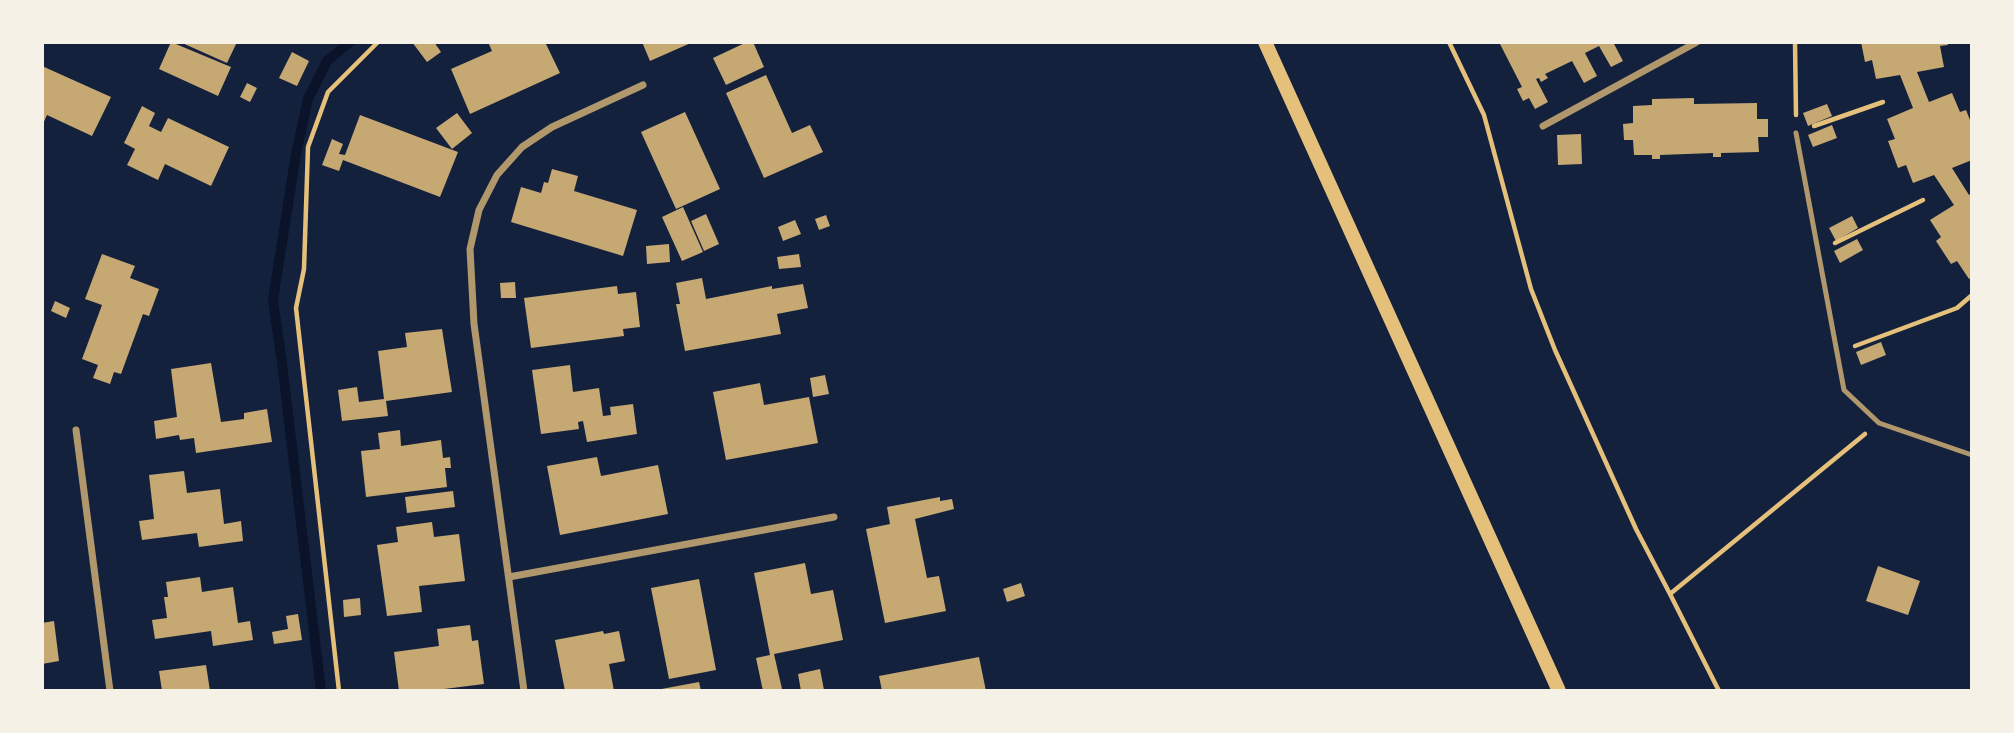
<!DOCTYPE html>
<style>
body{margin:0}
#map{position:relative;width:2014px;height:733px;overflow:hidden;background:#14213d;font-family:Jost,sans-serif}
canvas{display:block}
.frame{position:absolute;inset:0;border:44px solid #f6f1e7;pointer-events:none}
</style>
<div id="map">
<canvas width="2014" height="733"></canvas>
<div class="frame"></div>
</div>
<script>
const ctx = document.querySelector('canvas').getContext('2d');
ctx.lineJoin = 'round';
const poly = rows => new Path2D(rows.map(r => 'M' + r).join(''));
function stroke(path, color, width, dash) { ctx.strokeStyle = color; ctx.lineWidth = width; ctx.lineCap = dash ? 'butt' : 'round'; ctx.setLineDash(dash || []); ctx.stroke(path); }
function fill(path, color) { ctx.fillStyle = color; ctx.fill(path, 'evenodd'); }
stroke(poly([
 [321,691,282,363,273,300,296,154,308,99,327,61,350,42]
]), '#0b132b', 10);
fill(poly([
 [171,42,231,67,218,96,159,69],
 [180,42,237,42,227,63],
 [412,42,434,42,441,52,427,62],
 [488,42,545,42,560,73,470,114,451,69,492,51],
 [642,42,693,42,650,61],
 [747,42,753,42,764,67,726,85,713,58],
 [1503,42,1613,42,1623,61,1611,67,1599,46,1585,53,1597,76,1584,83,1572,61,1545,74,1548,78,1541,82,1539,78,1536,79,1548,102,1535,109,1529,98,1523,101,1517,89,1522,87,1500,44],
 [1861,42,1947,42,1948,45,1940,46,1944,67,1917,72,1929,102,1952,93,1960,112,1966,110,1972,125,1972,138,1970,139,1972,160,1952,168,1969,195,1972,193,1972,277,1969,279,1957,261,1951,264,1936,241,1941,237,1930,220,1954,205,1934,175,1913,183,1906,165,1898,168,1888,141,1895,139,1887,119,1913,108,1900,75,1876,79,1872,60,1865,62],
 [292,52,309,61,297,86,279,78],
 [42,66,111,97,92,136,47,115,42,126],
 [766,75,792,133,810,125,823,152,764,178,726,93],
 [247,83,257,88,250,102,240,97],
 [1694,98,1694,104,1757,103,1757,119,1768,119,1768,137,1758,137,1759,152,1721,153,1721,157,1713,157,1713,153,1660,155,1660,159,1652,159,1652,155,1634,155,1633,140,1624,140,1623,124,1633,123,1633,106,1652,105,1652,99],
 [1827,104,1832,116,1808,126,1803,113],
 [142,106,155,113,149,126,161,132,168,118,229,147,211,186,165,164,158,180,127,165,135,149,124,143],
 [685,112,720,189,676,209,641,132],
 [457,113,472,133,452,149,436,128],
 [360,115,458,152,440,197,343,160,339,171,322,165,332,139,343,144,339,154,345,155],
 [1832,125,1837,138,1813,147,1808,135],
 [1581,134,1582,164,1558,165,1557,135],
 [552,169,578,176,574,191,637,210,623,256,511,222,521,187,541,193,544,182,548,183],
 [683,207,703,252,682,261,662,217],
 [706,214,719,244,704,251,691,221],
 [826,215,830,226,819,230,815,219],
 [1852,216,1858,228,1836,241,1829,228],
 [795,220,801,234,783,241,778,227],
 [1857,239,1863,250,1840,263,1834,251],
 [669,244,670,262,647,264,646,246],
 [102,254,135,266,130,278,159,289,149,316,143,314,121,374,114,372,110,384,93,378,98,365,82,359,102,305,85,299],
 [799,254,801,267,779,269,777,257],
 [702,278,706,299,772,286,772,289,803,284,808,308,777,314,781,334,685,351,676,304,680,304,676,283],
 [515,282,516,298,501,298,500,283],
 [617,286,618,294,636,292,640,327,623,329,624,336,531,348,524,298],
 [55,301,70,308,66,318,51,311],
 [442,329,452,392,386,401,388,416,342,421,338,390,357,387,359,402,384,399,378,351,407,347,405,333],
 [1881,342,1886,355,1861,365,1856,352],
 [211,363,221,422,244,419,244,413,267,409,272,442,196,453,194,438,180,440,179,435,156,439,154,421,177,417,171,369],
 [570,365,573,392,599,388,603,416,611,415,610,407,633,404,637,434,587,442,583,421,578,422,579,429,541,434,532,370],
 [825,375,829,394,813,397,810,378],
 [760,383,764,405,809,397,818,443,726,460,713,392],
 [400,430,401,446,441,440,443,458,450,457,451,468,445,468,447,487,366,497,361,451,380,449,378,433],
 [597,457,601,476,658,465,668,514,560,535,547,466],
 [184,471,187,493,220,489,224,524,241,521,243,541,199,547,197,533,142,540,139,521,154,519,149,475],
 [453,491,455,507,407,513,405,497],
 [940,497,940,501,952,499,954,509,915,519,927,578,939,576,946,611,885,623,866,529,890,524,887,507],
 [432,522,434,537,459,534,465,581,419,586,422,612,387,616,377,545,398,542,396,527],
 [805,563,811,594,833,590,843,640,774,654,782,689,763,691,756,658,770,655,754,573],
 [1878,566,1920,581,1908,615,1866,601],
 [200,577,202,592,233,587,238,623,250,621,253,640,213,646,211,631,155,639,152,620,167,618,164,597,168,597,166,582],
 [699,579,716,670,669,679,651,588],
 [1021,583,1025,596,1007,602,1003,589],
 [360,598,361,615,344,617,343,600],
 [298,614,302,640,274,644,272,632,288,629,286,616],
 [54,621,59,661,42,664,42,623],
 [470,625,472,641,478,640,484,684,428,691,399,691,394,652,439,646,437,629],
 [603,631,604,634,619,631,625,661,609,664,614,691,565,691,555,640],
 [979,657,986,691,882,691,879,676],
 [206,665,210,691,162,691,159,671],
 [820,669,824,690,801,691,798,674],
 [699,682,701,691,657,691,656,690]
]), '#c6a872');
stroke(poly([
 [1449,42,1484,115,1531,289,1555,350,1636,529,1670,594],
 [1795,42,1796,115],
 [1814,126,1883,102],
 [1835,243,1923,200],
 [1855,346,1957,308,1972,295],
 [339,691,296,308,304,269,308,147,328,92,378,42],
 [1719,691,1670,594,1865,434]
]), '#e5c07b', 4.5);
stroke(poly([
 [1796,133,1844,390,1879,423,1972,455]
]), '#b1986c', 5);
stroke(poly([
 [1543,126,1697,42],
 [76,430,110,691],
 [509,577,834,517],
 [524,691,474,324,470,249,479,210,497,175,522,147,552,127,643,85]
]), '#b1986c', 7);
stroke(poly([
 [1265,42,1559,691]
]), '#e5c07b', 14);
</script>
